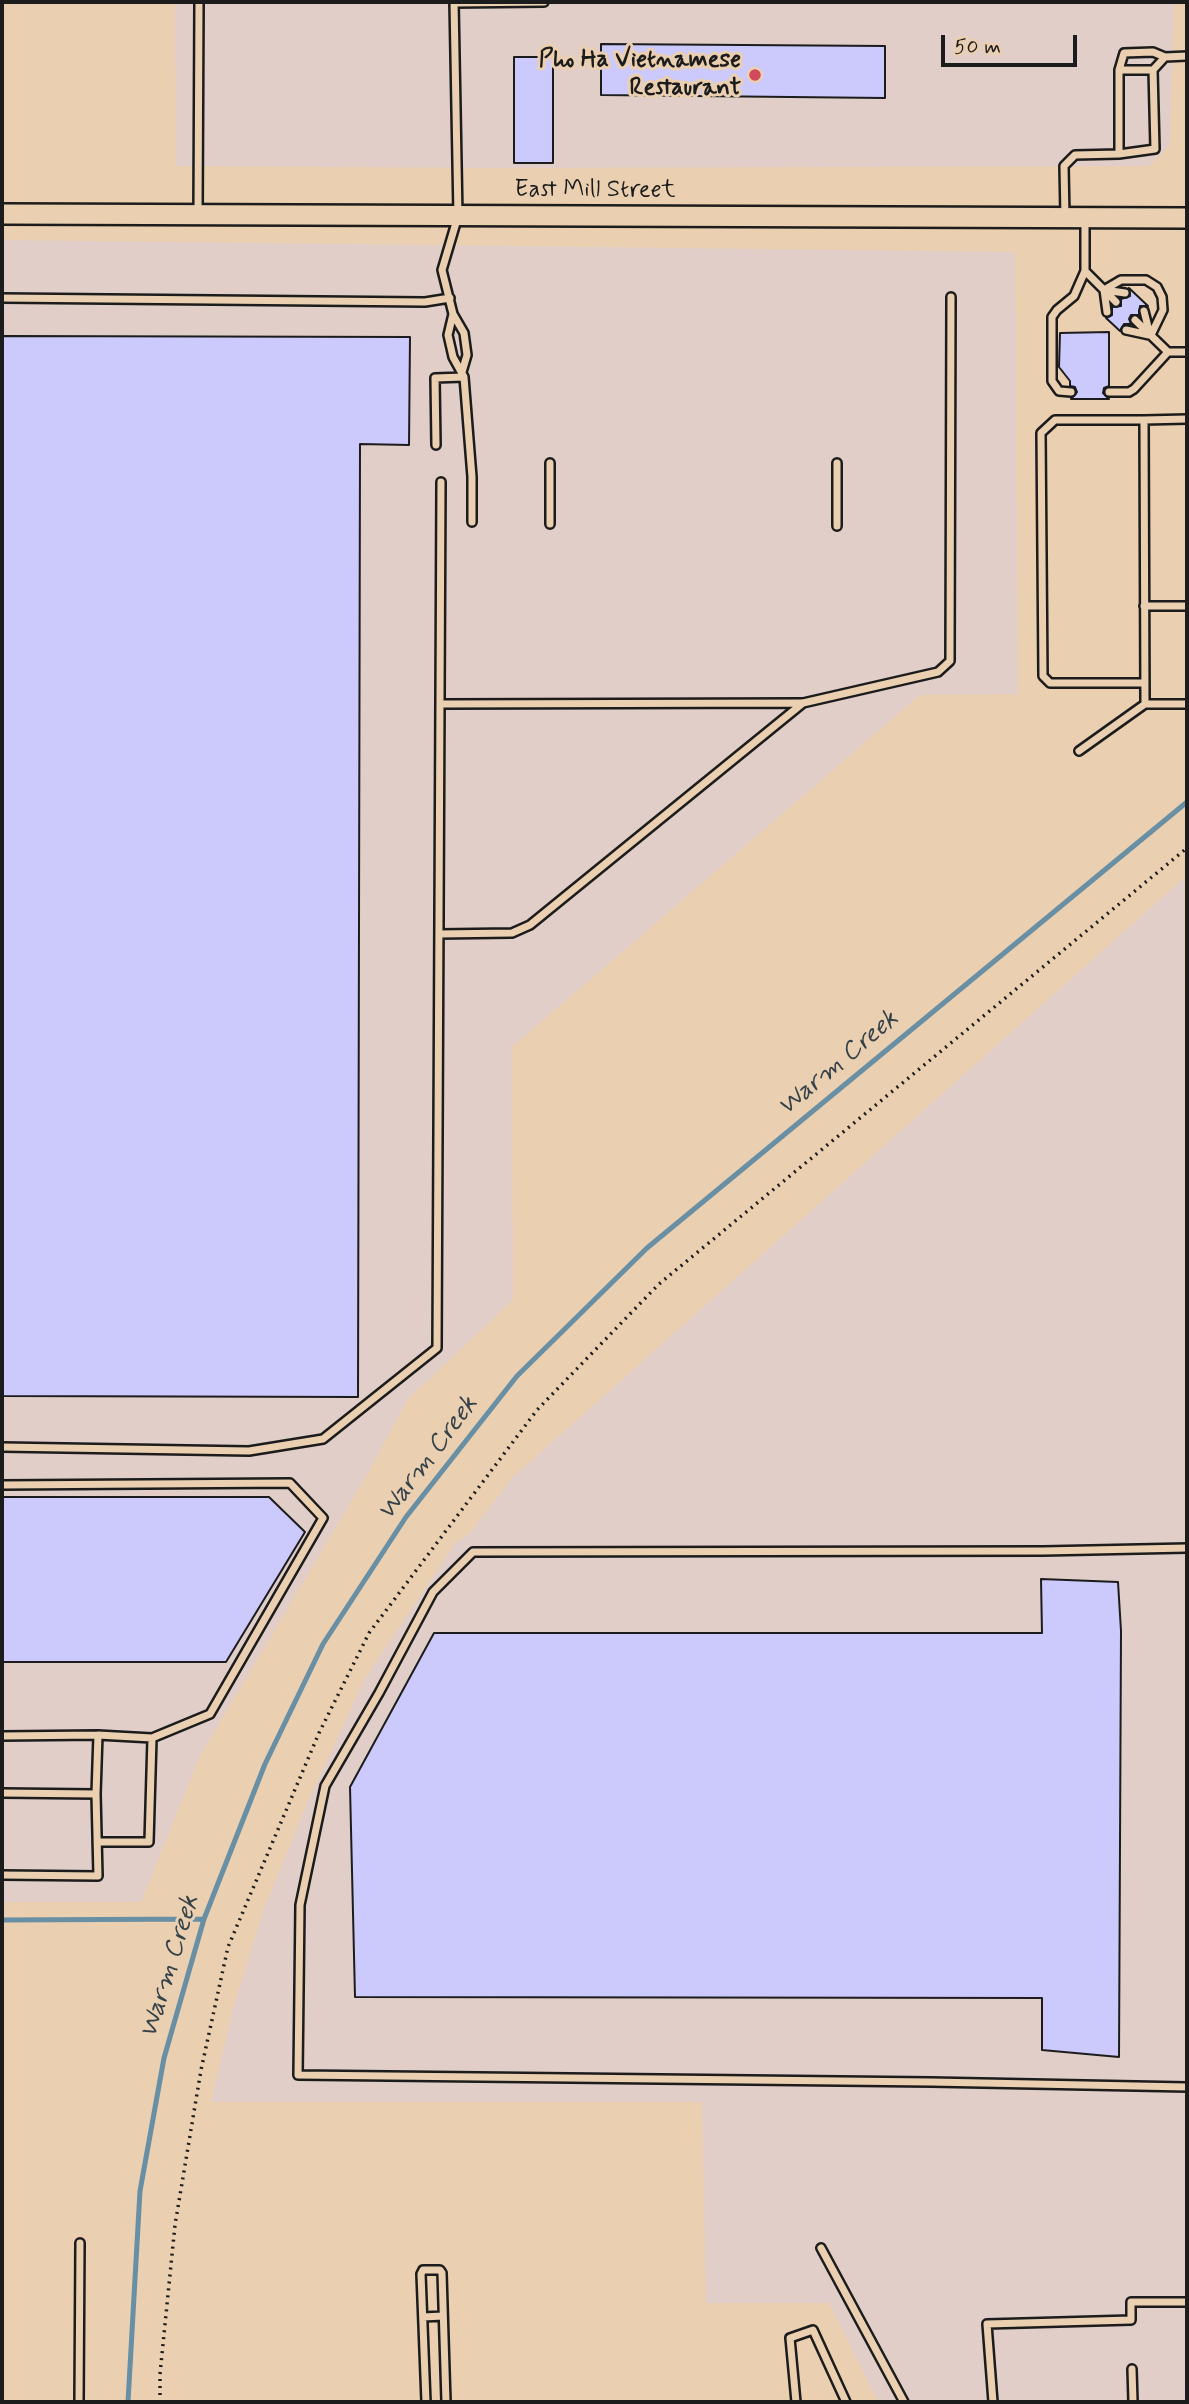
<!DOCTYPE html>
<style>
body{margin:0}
#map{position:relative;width:1189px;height:2404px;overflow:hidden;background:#eacfb1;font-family:Mynerve,sans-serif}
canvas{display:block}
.frame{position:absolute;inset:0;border:4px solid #1c1c1c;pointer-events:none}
.scale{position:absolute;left:941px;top:35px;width:136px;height:32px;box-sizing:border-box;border:4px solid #1c1c1c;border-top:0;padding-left:9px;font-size:21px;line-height:24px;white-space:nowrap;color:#1c1c1c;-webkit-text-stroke:5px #eacfb1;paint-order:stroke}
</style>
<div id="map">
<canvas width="1189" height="2404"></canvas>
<div class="frame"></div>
<div class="scale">50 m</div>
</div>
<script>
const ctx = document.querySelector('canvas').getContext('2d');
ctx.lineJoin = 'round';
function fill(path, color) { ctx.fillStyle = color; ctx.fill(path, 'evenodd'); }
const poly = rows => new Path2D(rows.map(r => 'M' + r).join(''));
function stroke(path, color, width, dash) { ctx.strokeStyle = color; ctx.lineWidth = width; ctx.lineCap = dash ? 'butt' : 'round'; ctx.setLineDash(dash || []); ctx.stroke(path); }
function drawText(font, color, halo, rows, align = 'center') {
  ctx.font = font + ' Mynerve,sans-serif'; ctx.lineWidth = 6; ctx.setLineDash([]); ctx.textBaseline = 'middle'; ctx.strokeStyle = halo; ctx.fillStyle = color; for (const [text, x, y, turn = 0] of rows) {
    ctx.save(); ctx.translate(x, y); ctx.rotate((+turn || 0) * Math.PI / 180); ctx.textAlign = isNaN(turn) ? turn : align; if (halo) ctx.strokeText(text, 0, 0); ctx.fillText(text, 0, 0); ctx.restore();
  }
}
fill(poly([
 [175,2,1174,2,1170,145,1149,166,504,168,176,166],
 [2,240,1015,252,1018,694,920,695,512,1047,513,1300,408,1399,368,1473,200,1756,141,1902,2,1902],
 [1184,878,1185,2402,878,2402,829,2303,706,2303,702,2102,211,2102,234,2005,264,1909,308,1801,364,1680,455,1543,469,1534,513,1477]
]), '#e1cec8');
stroke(poly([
 [2,1920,204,1919],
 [128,2402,140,2191,164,2058,204,1919,265,1764,323,1644,406,1517,517,1376,647,1248,1187,802]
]), '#688fa3', 5);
const building = poly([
 [601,44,885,46,885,98,601,95,601,44],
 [514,57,553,57,553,163,514,163,514,57],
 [1129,288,1148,306,1140,306,1139,315,1131,315,1129,319,1131,324,1124,324,1120,331,1106,318,1112,315,1112,307,1121,306,1121,299,1130,296,1129,288],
 [1109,332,1109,386,1104,388,1103,393,1109,399,1071,399,1077,392,1075,387,1070,386,1070,381,1059,367,1060,333,1109,332],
 [2,336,410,337,409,445,360,444,358,1397,2,1396,2,336],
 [2,1497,269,1497,305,1532,226,1662,2,1662,2,1497],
 [1041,1579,1118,1582,1121,1631,1119,2057,1042,2050,1042,1998,355,1997,350,1787,434,1633,1042,1633,1041,1579]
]);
fill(building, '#cccafd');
stroke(building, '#1c1c1c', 2);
const lane = poly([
 [454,2,458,216,442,270,453,314,464,333,467,355,462,372],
 [454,3,544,2],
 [1119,70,1124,53,1153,52,1165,57],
 [1119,154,1119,70,1153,70,1165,57,1187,56],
 [198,214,199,2],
 [1065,217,1064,166,1075,155,1119,154,1155,149,1153,70],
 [1085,271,1116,302],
 [1104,290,1121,280,1146,280,1157,287,1162,297,1163,310,1151,335],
 [1104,290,1107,312],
 [1104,290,1125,293],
 [2,298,425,302,450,298],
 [1144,311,1150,335],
 [453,314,448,335,453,357,464,377,472,477,472,522],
 [1135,320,1168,352,1187,352],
 [1126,330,1149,335],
 [1071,392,1059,391,1052,381,1052,317,1057,310,1074,296,1085,271,1085,218],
 [1109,392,1129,392,1134,389,1168,352],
 [1187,419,1144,420,1145,704,1187,704],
 [1144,420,1055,420,1041,433,1043,676,1050,683,1145,683],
 [436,445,435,378,464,377],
 [550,463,550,524],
 [837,526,837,463],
 [1144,606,1187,606],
 [440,704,802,703],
 [1079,751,1145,704],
 [439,934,512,933,530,925,803,703,938,672,950,661,951,297],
 [2,1447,249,1451,323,1439,437,1348,441,482],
 [2,1485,290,1483,323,1518,210,1714,152,1738,98,1735,2,1736],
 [1187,1548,1043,1551,473,1552,433,1592,379,1693,325,1786,300,1905,298,2075,931,2082,1187,2087],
 [2,1793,96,1794],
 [97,1842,149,1842,152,1738],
 [2,1875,98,1876,96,1794,98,1735],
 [821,2248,904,2402],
 [423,2317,443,2316],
 [1132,2369,1133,2402],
 [79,2402,80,2243],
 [426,2402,421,2274,423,2270,440,2270,442,2273,446,2402],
 [796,2402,790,2338,813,2330,846,2402],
 [993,2402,987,2324,1131,2320,1131,2302,1187,2302]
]);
const secondary = poly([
 [2,214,1187,218]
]);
stroke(lane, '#1c1c1c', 12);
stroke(secondary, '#1c1c1c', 24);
stroke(poly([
 [160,2402,160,2374,175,2225,201,2070,228,1947,319,1733,369,1633,537,1410,659,1284,1187,848]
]), '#1c1c1c', 3.5, [2, 5]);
stroke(lane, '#eacfb1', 7);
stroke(secondary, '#eacfb1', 19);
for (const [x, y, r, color] of [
 [755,75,7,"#d1495b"]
]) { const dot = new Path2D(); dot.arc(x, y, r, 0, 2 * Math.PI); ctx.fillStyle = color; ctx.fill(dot); stroke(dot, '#eacfb1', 2.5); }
drawText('bold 24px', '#1c1c1c', '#eacfb1', [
 ["Pho Ha Vietnamese",741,61],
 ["Restaurant",741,89]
], 'right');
drawText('24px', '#1c1c1c', '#eacfb1', [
 ["East Mill Street",595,191]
]);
drawText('italic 26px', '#354249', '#eacfb1', [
 ["Warm Creek",839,1064,-40],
 ["Warm Creek",429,1459,-53],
 ["Warm Creek",171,1967,-73]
]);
</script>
